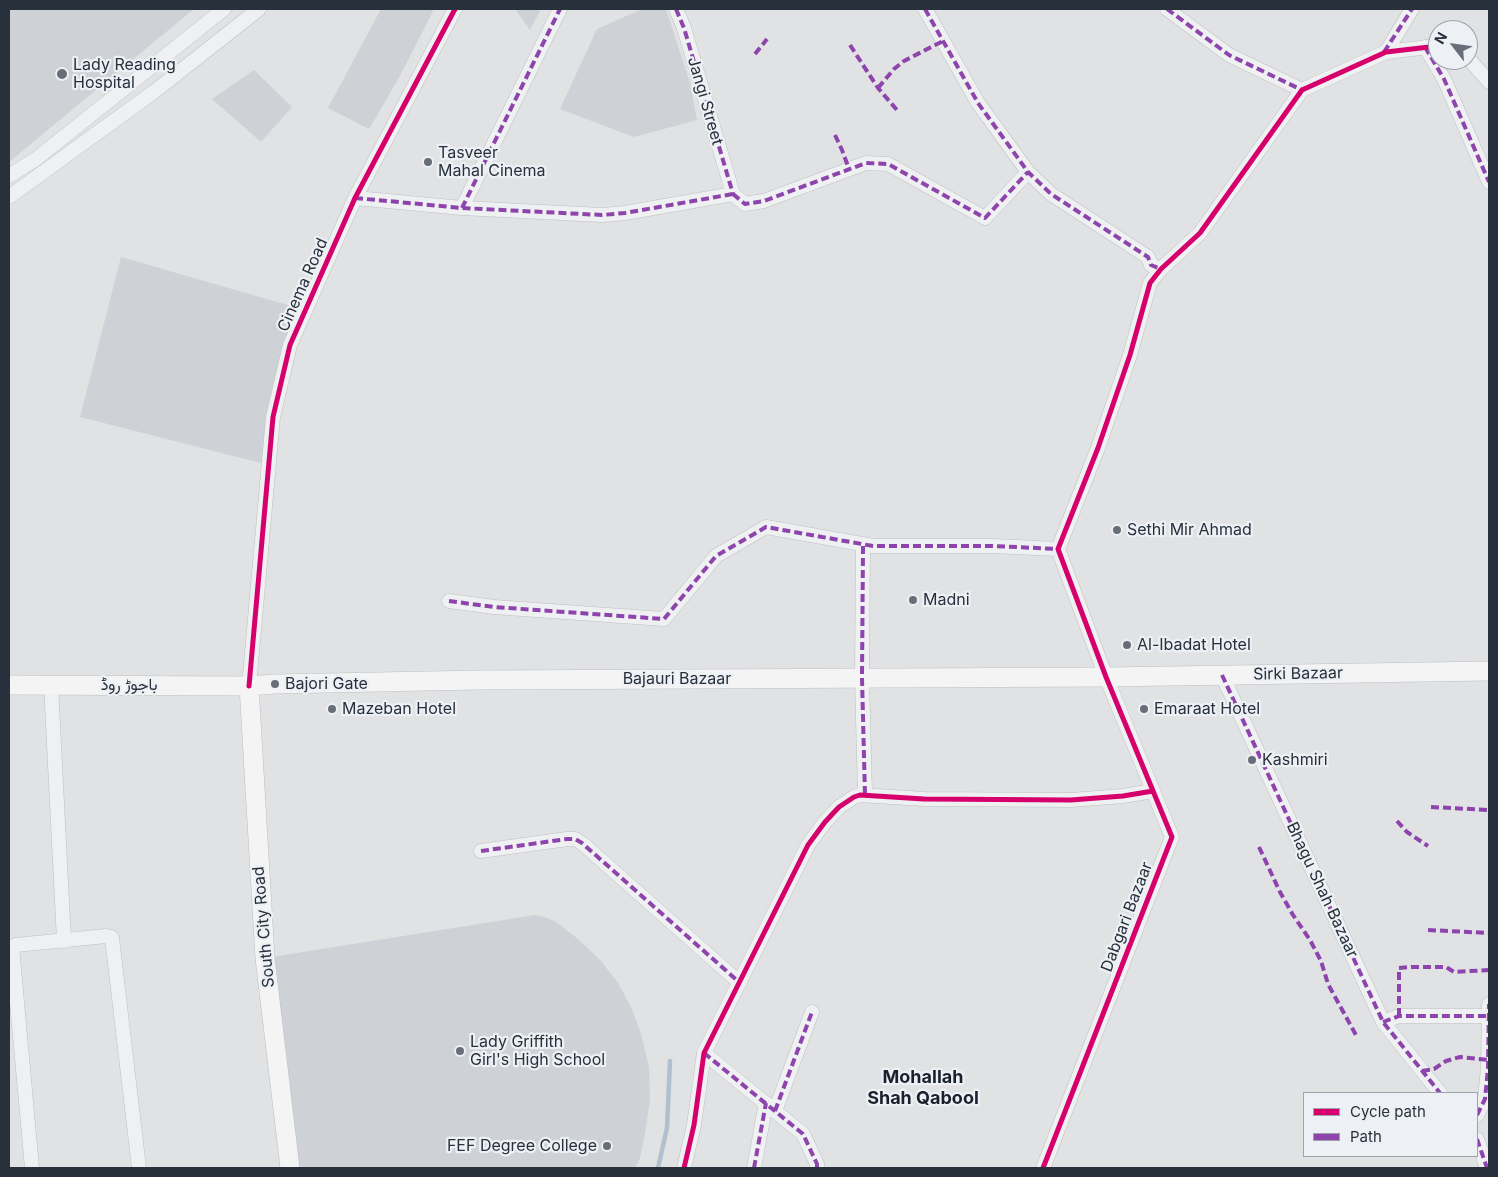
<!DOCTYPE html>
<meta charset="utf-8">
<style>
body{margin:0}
#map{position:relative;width:1498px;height:1177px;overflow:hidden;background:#e0e2e4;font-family:Inter,sans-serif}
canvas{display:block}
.frame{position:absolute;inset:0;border:10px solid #28303c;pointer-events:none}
.legend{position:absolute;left:1303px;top:1092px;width:175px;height:65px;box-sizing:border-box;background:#edf0f4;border:1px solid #9ea3aa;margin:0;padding:6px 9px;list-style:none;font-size:15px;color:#28303c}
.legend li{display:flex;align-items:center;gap:10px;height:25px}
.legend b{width:25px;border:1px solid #9ea3aa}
.north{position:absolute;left:1428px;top:20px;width:50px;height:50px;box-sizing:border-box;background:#edf0f4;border:1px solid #9ea3aa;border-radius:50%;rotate:300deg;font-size:14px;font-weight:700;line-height:20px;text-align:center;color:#28303c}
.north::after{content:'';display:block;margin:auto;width:18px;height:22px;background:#686e77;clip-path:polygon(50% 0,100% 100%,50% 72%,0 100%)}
</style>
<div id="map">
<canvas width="1498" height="1177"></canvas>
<div class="frame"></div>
<ul class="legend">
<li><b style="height:6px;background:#d6006c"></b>Cycle path</li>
<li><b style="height:6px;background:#8e44ad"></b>Path</li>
</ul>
<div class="north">N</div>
</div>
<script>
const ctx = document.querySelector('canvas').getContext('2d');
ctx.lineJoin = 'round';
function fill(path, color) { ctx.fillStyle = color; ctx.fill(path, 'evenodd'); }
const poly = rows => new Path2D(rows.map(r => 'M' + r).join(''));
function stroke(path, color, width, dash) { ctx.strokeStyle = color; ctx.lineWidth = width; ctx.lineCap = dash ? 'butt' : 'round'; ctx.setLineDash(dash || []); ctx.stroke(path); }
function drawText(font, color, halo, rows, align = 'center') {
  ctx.font = font + ' Inter,Vazirmatn,sans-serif'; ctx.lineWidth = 4.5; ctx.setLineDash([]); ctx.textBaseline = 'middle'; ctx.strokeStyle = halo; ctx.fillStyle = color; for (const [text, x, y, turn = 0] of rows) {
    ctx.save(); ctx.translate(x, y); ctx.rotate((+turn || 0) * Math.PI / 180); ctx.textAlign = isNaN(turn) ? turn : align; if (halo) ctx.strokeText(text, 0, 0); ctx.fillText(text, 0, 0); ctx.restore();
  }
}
fill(poly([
 [9,9,194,9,9,162],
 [381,9,434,9,400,76,369,129,328,108],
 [515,9,541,9,530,30],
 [642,9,666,9,690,83,697,120,634,137,560,109,597,29],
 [254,70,292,107,261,142,212,99],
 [121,257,305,310,290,345,269,465,80,417],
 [535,915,545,917,556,922,578,939,601,961,618,983,631,1007,641,1034,649,1067,650,1099,645,1134,640,1158,635,1168,290,1168,265,958]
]), '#ced2d7');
stroke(poly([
 [658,1168,667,1128,670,1061]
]), '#b0c0ce', 4.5);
const minor = poly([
 [676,9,684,28,733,194],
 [925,9,978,103,1028,172,1051,194,1148,257,1151,265,1161,269],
 [1167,9,1229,55,1302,90],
 [1425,47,1444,79,1489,182],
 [1386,52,1412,9],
 [1468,58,1489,82],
 [9,176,36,159,224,9],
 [733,194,745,204,764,201,866,163,888,164,985,218,1028,172],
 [9,197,155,91,259,9],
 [355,198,462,208,602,215,625,213,733,194],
 [462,208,560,9],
 [863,546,862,678,865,795],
 [449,601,494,607,664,619,716,556,766,527,873,546,993,546,1058,549],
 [1222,675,1383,1022,1440,1093],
 [51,685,64,941],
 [249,686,273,417,290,345,355,198,455,9],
 [481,851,567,839,575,839,582,843,740,983],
 [1383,1022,1399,1016,1489,1016],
 [704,1053,803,1134,817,1164,817,1168],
 [775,1111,812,1012],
 [1477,1115,1485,1099,1488,1068,1489,1004],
 [1477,1139,1487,1168],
 [32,1168,12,947,16,945,106,936,111,937,112,938,139,1168],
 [684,1168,694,1125,704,1053,808,845,825,822,839,807,854,797,860,795,924,799,1071,800,1123,796,1153,791],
 [754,1168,766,1103],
 [1043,1168,1172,837,1106,677,1058,549,1098,448,1130,355,1150,283,1161,269,1200,233,1302,90,1386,52,1438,46]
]);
const major = poly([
 [9,685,249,686,275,684,479,680,1106,677,1489,671],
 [249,686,265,958,290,1168]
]);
stroke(minor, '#bec0c2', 15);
stroke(major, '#bcbfc2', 20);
stroke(minor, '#eff0f1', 14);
stroke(major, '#f4f4f5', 19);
stroke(poly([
 [676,9,684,28,733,194],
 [925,9,978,103,1028,172,1051,194,1148,257,1151,265,1161,269],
 [1167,9,1229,55,1302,90],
 [850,45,878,88,897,110],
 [1425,47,1444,79,1489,182],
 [1384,52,1412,9],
 [755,54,767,39],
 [878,88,894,69,904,61,943,41],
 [835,135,842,150,849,169],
 [733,194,745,204,764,201,866,163,888,164,985,218,1028,172],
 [355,198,462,208,602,215,625,213,733,194],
 [462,208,560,9],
 [863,546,862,678,865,795],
 [449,601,494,607,664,619,716,556,766,527,873,546,993,546,1058,549],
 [1222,675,1383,1022,1440,1093],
 [1431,807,1489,810],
 [1397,821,1407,832,1428,846],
 [1259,847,1280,892,1293,915,1310,940,1321,961,1328,984,1357,1037],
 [481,851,567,839,575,839,582,843,740,983],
 [1428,930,1489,933],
 [1399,1016,1399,968,1411,967,1446,967,1454,972,1489,970],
 [1383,1022,1399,1016,1489,1016],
 [704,1053,803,1134,817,1164,817,1168],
 [1422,1071,1434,1069,1446,1061,1460,1057,1489,1060],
 [775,1111,812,1012],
 [1477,1115,1485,1099,1488,1068,1489,1004],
 [1477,1139,1487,1168],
 [754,1168,766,1103]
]), '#8e44ad', 4, [8, 4]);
stroke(poly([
 [249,686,273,417,290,345,355,198,455,9],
 [684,1168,694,1125,704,1053,808,845,825,822,839,807,854,797,860,795,924,799,1071,800,1123,796,1153,791],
 [1043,1168,1172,837,1106,677,1058,549,1098,448,1130,355,1150,283,1161,269,1200,233,1302,90,1386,52,1438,46]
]), '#d6006c', 5);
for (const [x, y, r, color] of [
 [62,74,6,"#686e77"],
 [428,162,5,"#686e77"],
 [1117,530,5,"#686e77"],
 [913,600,5,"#686e77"],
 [1127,645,5,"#686e77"],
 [275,684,5,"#686e77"],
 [332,709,5,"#686e77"],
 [1144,709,5,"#686e77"],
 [1252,760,5,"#686e77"],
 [460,1051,5,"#686e77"],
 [607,1146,5,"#686e77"]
]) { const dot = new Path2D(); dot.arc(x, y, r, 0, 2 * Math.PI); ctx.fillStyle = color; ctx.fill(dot); stroke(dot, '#edf0f4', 2); }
drawText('16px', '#28303c', '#edf0f4', [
 ["Lady Reading",73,65],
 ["Hospital",73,83],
 ["Tasveer",438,153],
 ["Mahal Cinema",438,171],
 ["Sethi Mir Ahmad",1127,530],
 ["Madni",923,600],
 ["Al-Ibadat Hotel",1137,645],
 ["Bajori Gate",285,684],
 ["Mazeban Hotel",342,709],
 ["Emaraat Hotel",1154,709],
 ["Kashmiri",1262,760],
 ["Lady Griffith",470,1042],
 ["Girl's High School",470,1060],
 ["FEF Degree College",597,1146,"right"]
], 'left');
drawText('16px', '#28303c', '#edf0f4', [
 ["Jangi Street",705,101,74],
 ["Cinema Road",303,285,-66],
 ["Sirki Bazaar",1298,674,-1],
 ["Bajauri Bazaar",677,679],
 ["باجوڑ روڈ",129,685],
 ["Bhagu Shah Bazaar",1322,890,65],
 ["Dabgari Bazaar",1127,917,-69],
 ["South City Road",264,927,-95]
]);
drawText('bold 18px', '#1a212c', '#edf0f4', [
 ["Mohallah",923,1078],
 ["Shah Qabool",923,1099]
]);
</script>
